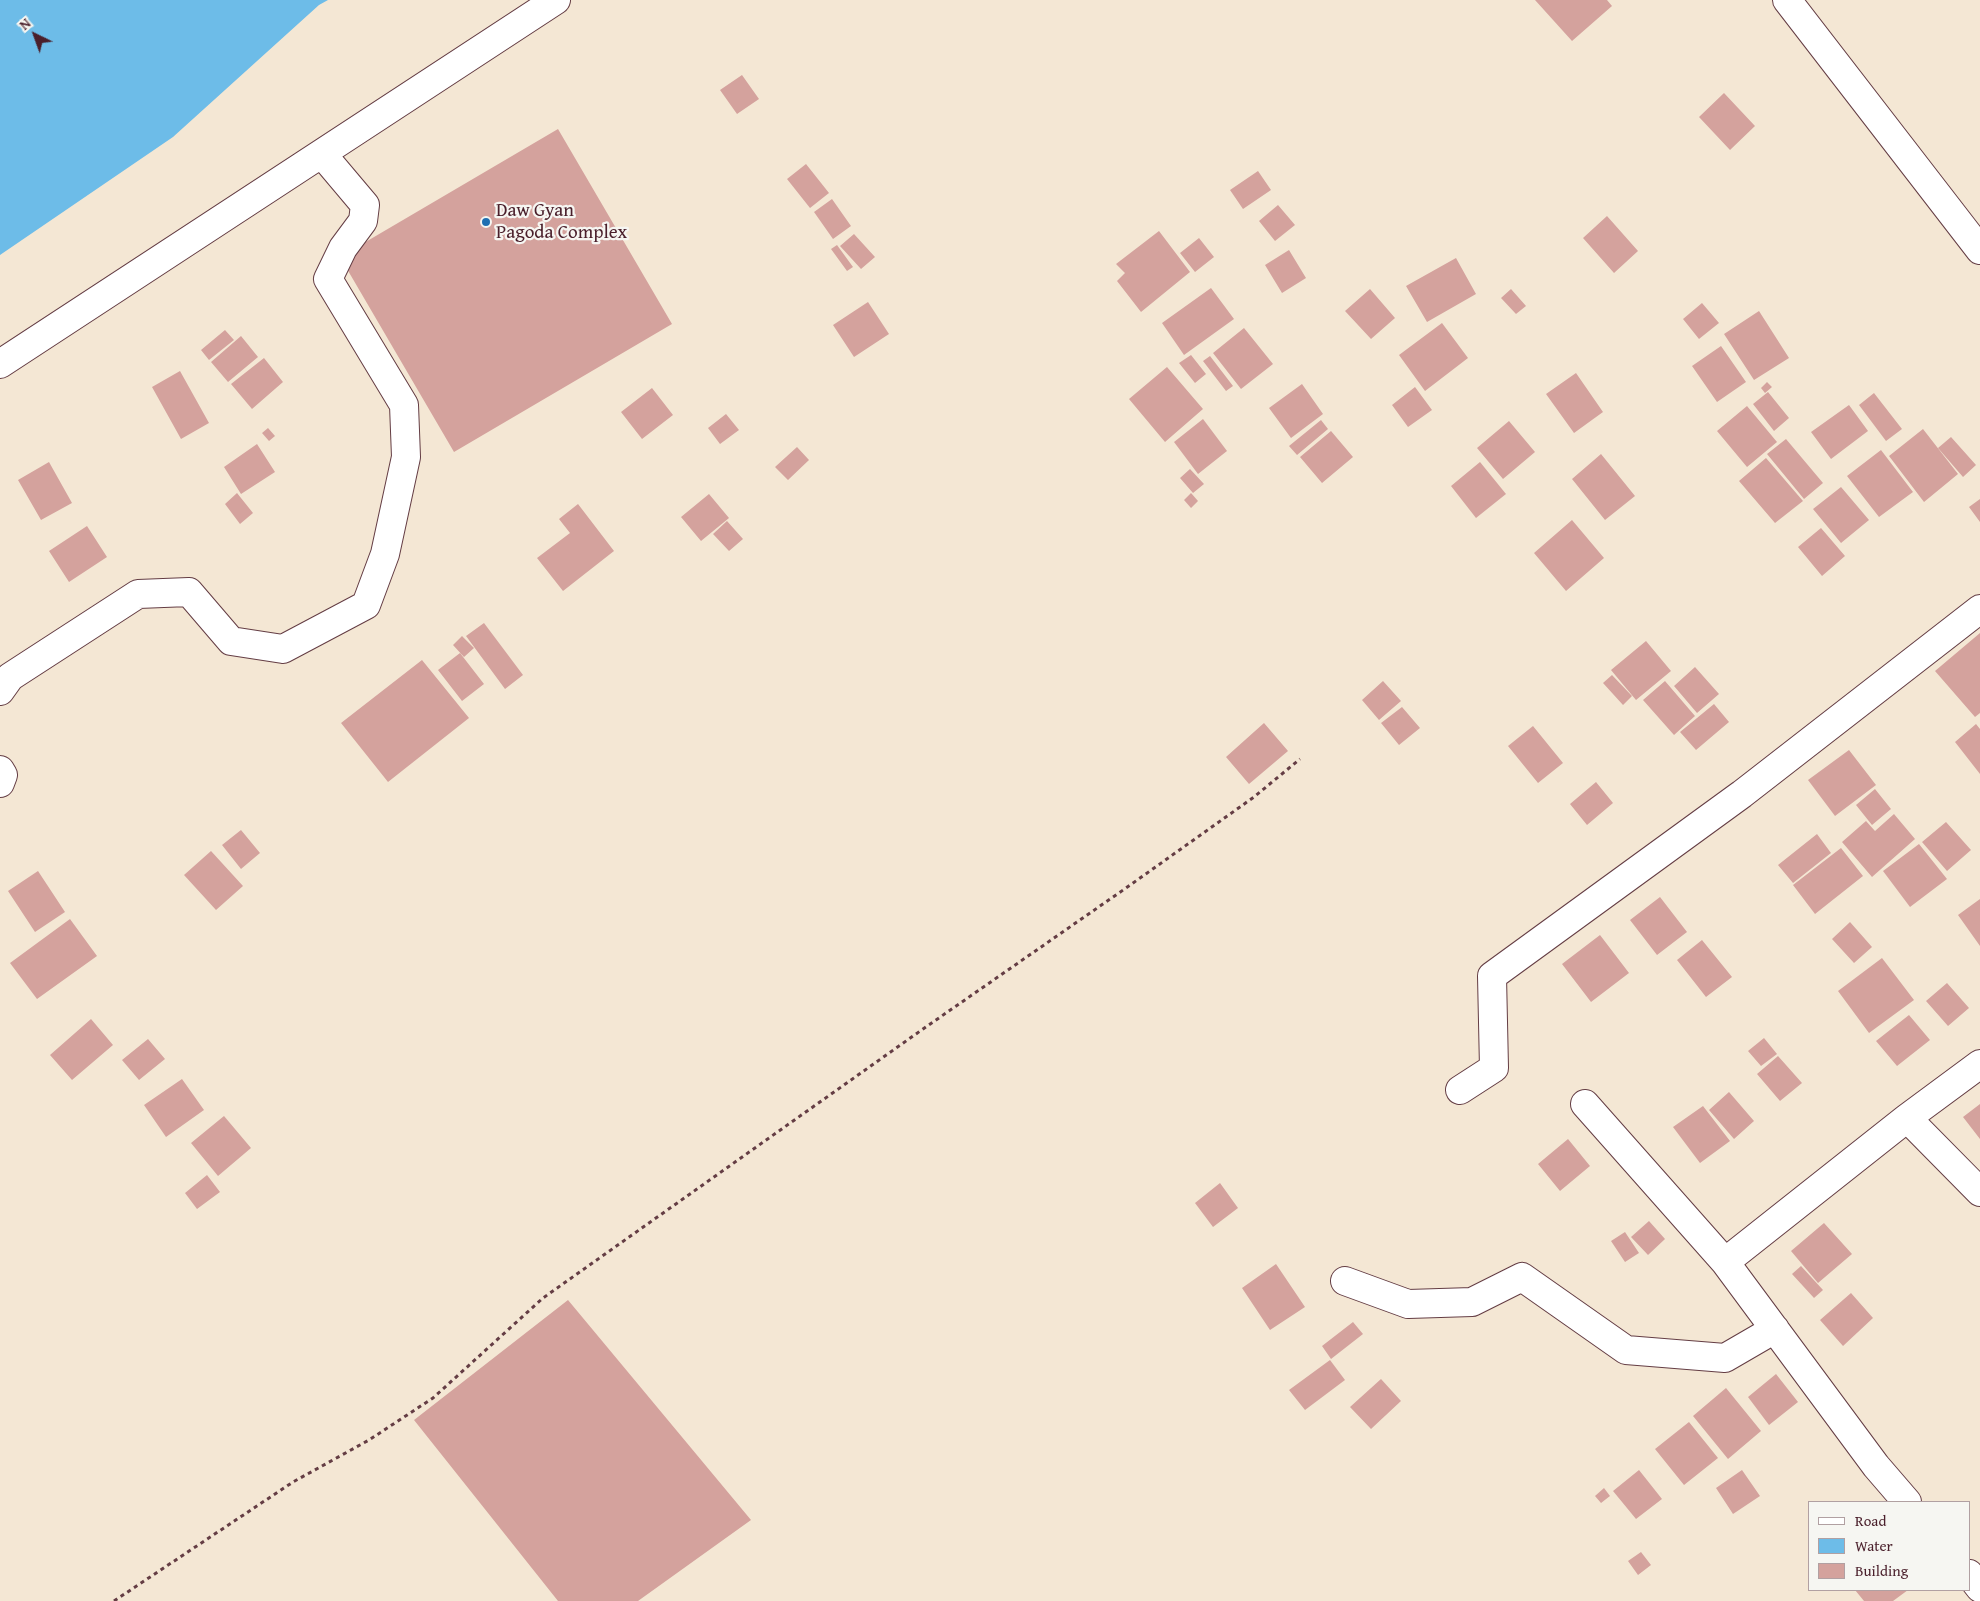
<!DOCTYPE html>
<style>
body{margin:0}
#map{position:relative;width:1980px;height:1601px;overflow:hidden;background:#f4e7d4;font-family:"Gentium Book Plus",serif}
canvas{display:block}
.legend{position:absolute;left:1808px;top:1501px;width:162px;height:90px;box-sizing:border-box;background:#f6f6f2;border:1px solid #b1a0a2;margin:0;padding:6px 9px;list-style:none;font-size:15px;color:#4a1f2b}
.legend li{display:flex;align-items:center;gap:10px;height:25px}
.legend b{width:25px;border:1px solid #b1a0a2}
.north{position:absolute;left:10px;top:10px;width:50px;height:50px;-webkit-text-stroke:4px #f6f6f2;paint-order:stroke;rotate:318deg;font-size:14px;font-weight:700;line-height:20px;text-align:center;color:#4a1f2b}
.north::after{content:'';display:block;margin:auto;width:18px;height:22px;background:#4a1f2b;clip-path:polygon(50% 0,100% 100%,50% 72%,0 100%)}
</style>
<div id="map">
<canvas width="1980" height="1601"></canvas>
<ul class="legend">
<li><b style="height:6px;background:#fff"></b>Road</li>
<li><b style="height:14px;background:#6dbce8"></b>Water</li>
<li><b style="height:14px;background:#d4a29d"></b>Building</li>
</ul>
<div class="north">N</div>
</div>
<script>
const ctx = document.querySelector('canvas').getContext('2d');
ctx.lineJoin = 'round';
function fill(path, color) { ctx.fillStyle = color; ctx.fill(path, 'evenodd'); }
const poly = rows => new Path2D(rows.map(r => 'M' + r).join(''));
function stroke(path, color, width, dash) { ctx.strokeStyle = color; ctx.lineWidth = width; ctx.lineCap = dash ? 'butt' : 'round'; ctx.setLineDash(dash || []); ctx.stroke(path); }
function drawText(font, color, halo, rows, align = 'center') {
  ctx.font = font + ' "Gentium Book Plus",serif'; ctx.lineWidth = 4.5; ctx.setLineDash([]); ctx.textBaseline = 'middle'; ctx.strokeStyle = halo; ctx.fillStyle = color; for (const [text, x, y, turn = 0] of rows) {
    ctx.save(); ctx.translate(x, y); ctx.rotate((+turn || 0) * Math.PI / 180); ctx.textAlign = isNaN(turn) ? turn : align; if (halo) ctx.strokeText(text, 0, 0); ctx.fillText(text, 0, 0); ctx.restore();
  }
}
fill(poly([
 [0,0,328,0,319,5,173,137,0,255]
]), '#6dbce8');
fill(poly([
 [1535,0,1607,0,1612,6,1572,41],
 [742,75,759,99,737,114,720,90],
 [1724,93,1755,126,1730,150,1699,117],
 [558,129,672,324,454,452,340,257],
 [806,164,829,193,810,208,787,179],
 [1258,171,1271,190,1243,209,1230,190],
 [832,199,851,226,833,239,814,212],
 [1278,205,1295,225,1275,241,1259,221],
 [1607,216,1638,251,1614,273,1583,238],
 [1159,231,1190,272,1141,312,1117,281,1125,273,1116,264],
 [854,234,875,257,861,269,840,246],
 [1199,238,1214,257,1195,272,1180,253],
 [837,245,853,267,847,271,831,249],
 [1289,250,1306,278,1282,293,1265,265],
 [1456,258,1476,294,1427,322,1406,286],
 [1211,288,1234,319,1184,355,1162,323],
 [1370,289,1395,318,1371,339,1345,311],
 [1511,289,1526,306,1516,314,1501,298],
 [868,302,889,334,854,357,833,325],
 [1702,303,1719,323,1699,339,1683,319],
 [1759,311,1789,358,1754,380,1724,334],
 [1442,323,1468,358,1425,391,1399,355],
 [1244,328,1273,364,1241,389,1213,353],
 [225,330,234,340,209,360,201,350],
 [241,336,258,357,228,382,211,362],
 [1721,346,1746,382,1717,402,1692,366],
 [1191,355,1206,374,1195,383,1179,363],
 [1210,356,1233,386,1226,391,1203,361],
 [264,358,283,382,252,409,231,384],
 [1167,367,1203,409,1165,442,1129,399],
 [180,371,209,423,181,439,152,387],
 [1576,373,1603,412,1574,433,1546,394],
 [1767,382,1772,387,1765,393,1761,388],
 [1302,384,1323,414,1291,438,1269,408],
 [1415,387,1432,410,1408,427,1392,405],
 [652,388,673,415,642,439,621,412],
 [1768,392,1789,418,1774,431,1753,404],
 [1874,393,1902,429,1886,441,1859,405],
 [1849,405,1868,431,1831,459,1811,432],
 [1747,406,1777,442,1747,467,1717,431],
 [726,414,739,430,720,444,708,428],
 [1203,419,1227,451,1198,474,1174,442],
 [1321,420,1328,429,1297,455,1289,446],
 [1509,421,1535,452,1503,479,1477,448],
 [268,428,275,436,269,441,262,433],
 [1923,429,1958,474,1924,502,1889,456],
 [1331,431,1353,457,1322,483,1300,457],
 [1951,437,1976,465,1963,477,1938,448],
 [1786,439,1823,483,1804,499,1767,454],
 [257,444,275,472,241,494,224,467],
 [797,447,809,460,788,480,775,467],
 [1881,450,1913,492,1879,517,1847,476],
 [1601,454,1635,496,1605,520,1572,479],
 [1766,458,1803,501,1775,523,1739,481],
 [49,462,72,503,41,520,18,480],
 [1480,462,1506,494,1476,518,1451,486],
 [1190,469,1204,484,1193,493,1180,478],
 [1841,487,1869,520,1841,543,1813,509],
 [237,493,253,513,240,524,225,504],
 [1191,493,1198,501,1191,508,1184,500],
 [709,494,729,518,701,541,681,517],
 [1980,499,1980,522,1969,507],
 [578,504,614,551,563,591,537,558,570,533,559,519],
 [1572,520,1604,558,1566,591,1534,553],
 [727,521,743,539,729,551,713,534],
 [87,526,107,557,69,582,49,551],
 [1821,528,1845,556,1822,576,1798,547],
 [484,623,523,675,505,689,466,636],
 [1980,633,1980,713,1975,717,1935,671],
 [462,636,474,648,464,657,453,645],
 [1646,641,1671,671,1636,700,1611,670],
 [460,653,484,684,462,701,438,670],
 [422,660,469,718,388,782,341,723],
 [1695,667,1719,694,1697,713,1674,686],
 [1612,675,1632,696,1623,705,1603,683],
 [1383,681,1401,701,1379,720,1362,700],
 [1665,681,1695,716,1674,735,1643,700],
 [1714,704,1729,722,1696,750,1680,732],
 [1402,707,1420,728,1399,745,1381,723],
 [1264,723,1288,751,1249,784,1226,757],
 [1976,724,1980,729,1980,774,1955,742],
 [1533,726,1563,763,1538,783,1508,746],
 [1849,750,1876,785,1835,816,1808,780],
 [1596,782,1613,803,1587,825,1570,804],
 [1875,789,1891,809,1872,825,1856,805],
 [1894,814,1915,839,1872,877,1842,842,1866,821,1875,831],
 [1946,822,1971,850,1947,871,1922,842],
 [241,830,260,853,241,869,222,845],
 [1817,834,1831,853,1793,883,1778,865],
 [1919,844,1947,879,1910,907,1883,871],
 [1841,848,1863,876,1815,914,1793,885],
 [211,851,243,886,216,910,184,875],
 [38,871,65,912,35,932,8,891],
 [1660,897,1687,932,1657,955,1630,920],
 [1980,899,1980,946,1958,915],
 [70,919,97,956,37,999,10,963],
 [1850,922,1872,947,1854,963,1832,939],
 [1600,935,1629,973,1591,1002,1562,964],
 [1702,940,1732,977,1706,997,1677,960],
 [1882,958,1914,1000,1869,1033,1838,991],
 [1947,983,1969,1008,1948,1026,1926,1001],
 [1909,1015,1930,1040,1897,1066,1876,1041],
 [91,1019,113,1045,72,1080,50,1055],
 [1764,1038,1777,1054,1761,1066,1748,1051],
 [148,1039,165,1059,139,1080,122,1060],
 [1778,1056,1802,1083,1780,1101,1757,1074],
 [182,1079,204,1110,166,1137,144,1105],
 [1729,1092,1754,1121,1734,1139,1709,1110],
 [1980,1104,1980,1139,1963,1117],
 [1703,1106,1730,1141,1700,1163,1673,1127],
 [224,1116,251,1148,218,1176,191,1143],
 [1568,1139,1590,1166,1560,1191,1538,1164],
 [207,1175,220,1192,197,1209,185,1193],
 [1220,1183,1238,1208,1213,1227,1195,1203],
 [1649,1221,1665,1239,1648,1255,1631,1237],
 [1824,1223,1852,1254,1818,1283,1791,1251],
 [1625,1232,1639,1253,1625,1262,1611,1241],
 [1276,1264,1305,1307,1270,1330,1242,1288],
 [1801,1266,1823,1290,1814,1298,1792,1274],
 [1851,1293,1873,1318,1843,1346,1820,1320],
 [568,1300,751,1520,638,1601,558,1601,414,1420],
 [1353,1322,1363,1334,1331,1359,1322,1346],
 [1330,1360,1345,1380,1305,1410,1289,1390],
 [1776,1374,1798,1402,1769,1425,1748,1397],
 [1381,1379,1401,1401,1371,1429,1350,1407],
 [1726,1388,1761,1431,1728,1459,1693,1416],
 [1689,1422,1718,1458,1684,1485,1655,1449],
 [1639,1470,1662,1499,1636,1519,1613,1491],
 [1742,1470,1760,1496,1733,1514,1716,1488],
 [1604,1488,1610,1496,1601,1503,1595,1496],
 [1641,1552,1651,1565,1638,1575,1628,1561],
 [1855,1590,1908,1590,1893,1601,1864,1601]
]), '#d4a29d');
const minor = poly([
 [1787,0,1980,250],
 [0,364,556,0],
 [0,691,10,677,138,594,189,592,231,641,283,649,366,605,385,554,406,457,404,405,328,279,343,248,363,221,365,205,322,154],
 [0,770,3,775,0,783],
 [1460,1090,1494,1068,1492,976,1742,794,1980,609],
 [1585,1104,1725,1262,1876,1466,1907,1502],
 [1907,1118,1980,1192],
 [1725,1262,1907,1118,1980,1064],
 [1345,1281,1408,1304,1472,1302,1522,1277,1626,1350,1725,1358,1775,1329],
 [1969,1574,1980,1588]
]);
stroke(minor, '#643d44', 30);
stroke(poly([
 [114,1601,293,1482,369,1440,433,1398,543,1298,923,1029,1126,888,1254,797,1300,759]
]), '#643d44', 3, [4, 4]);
stroke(minor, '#fff', 28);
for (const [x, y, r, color] of [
 [486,222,5,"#1f6fb2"]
]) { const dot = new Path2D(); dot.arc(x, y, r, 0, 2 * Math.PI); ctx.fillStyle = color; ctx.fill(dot); stroke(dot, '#f6f6f2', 2); }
drawText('19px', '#4a1f2b', '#f6f6f2', [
 ["Daw Gyan",496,211],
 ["Pagoda Complex",496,233]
], 'left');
</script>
